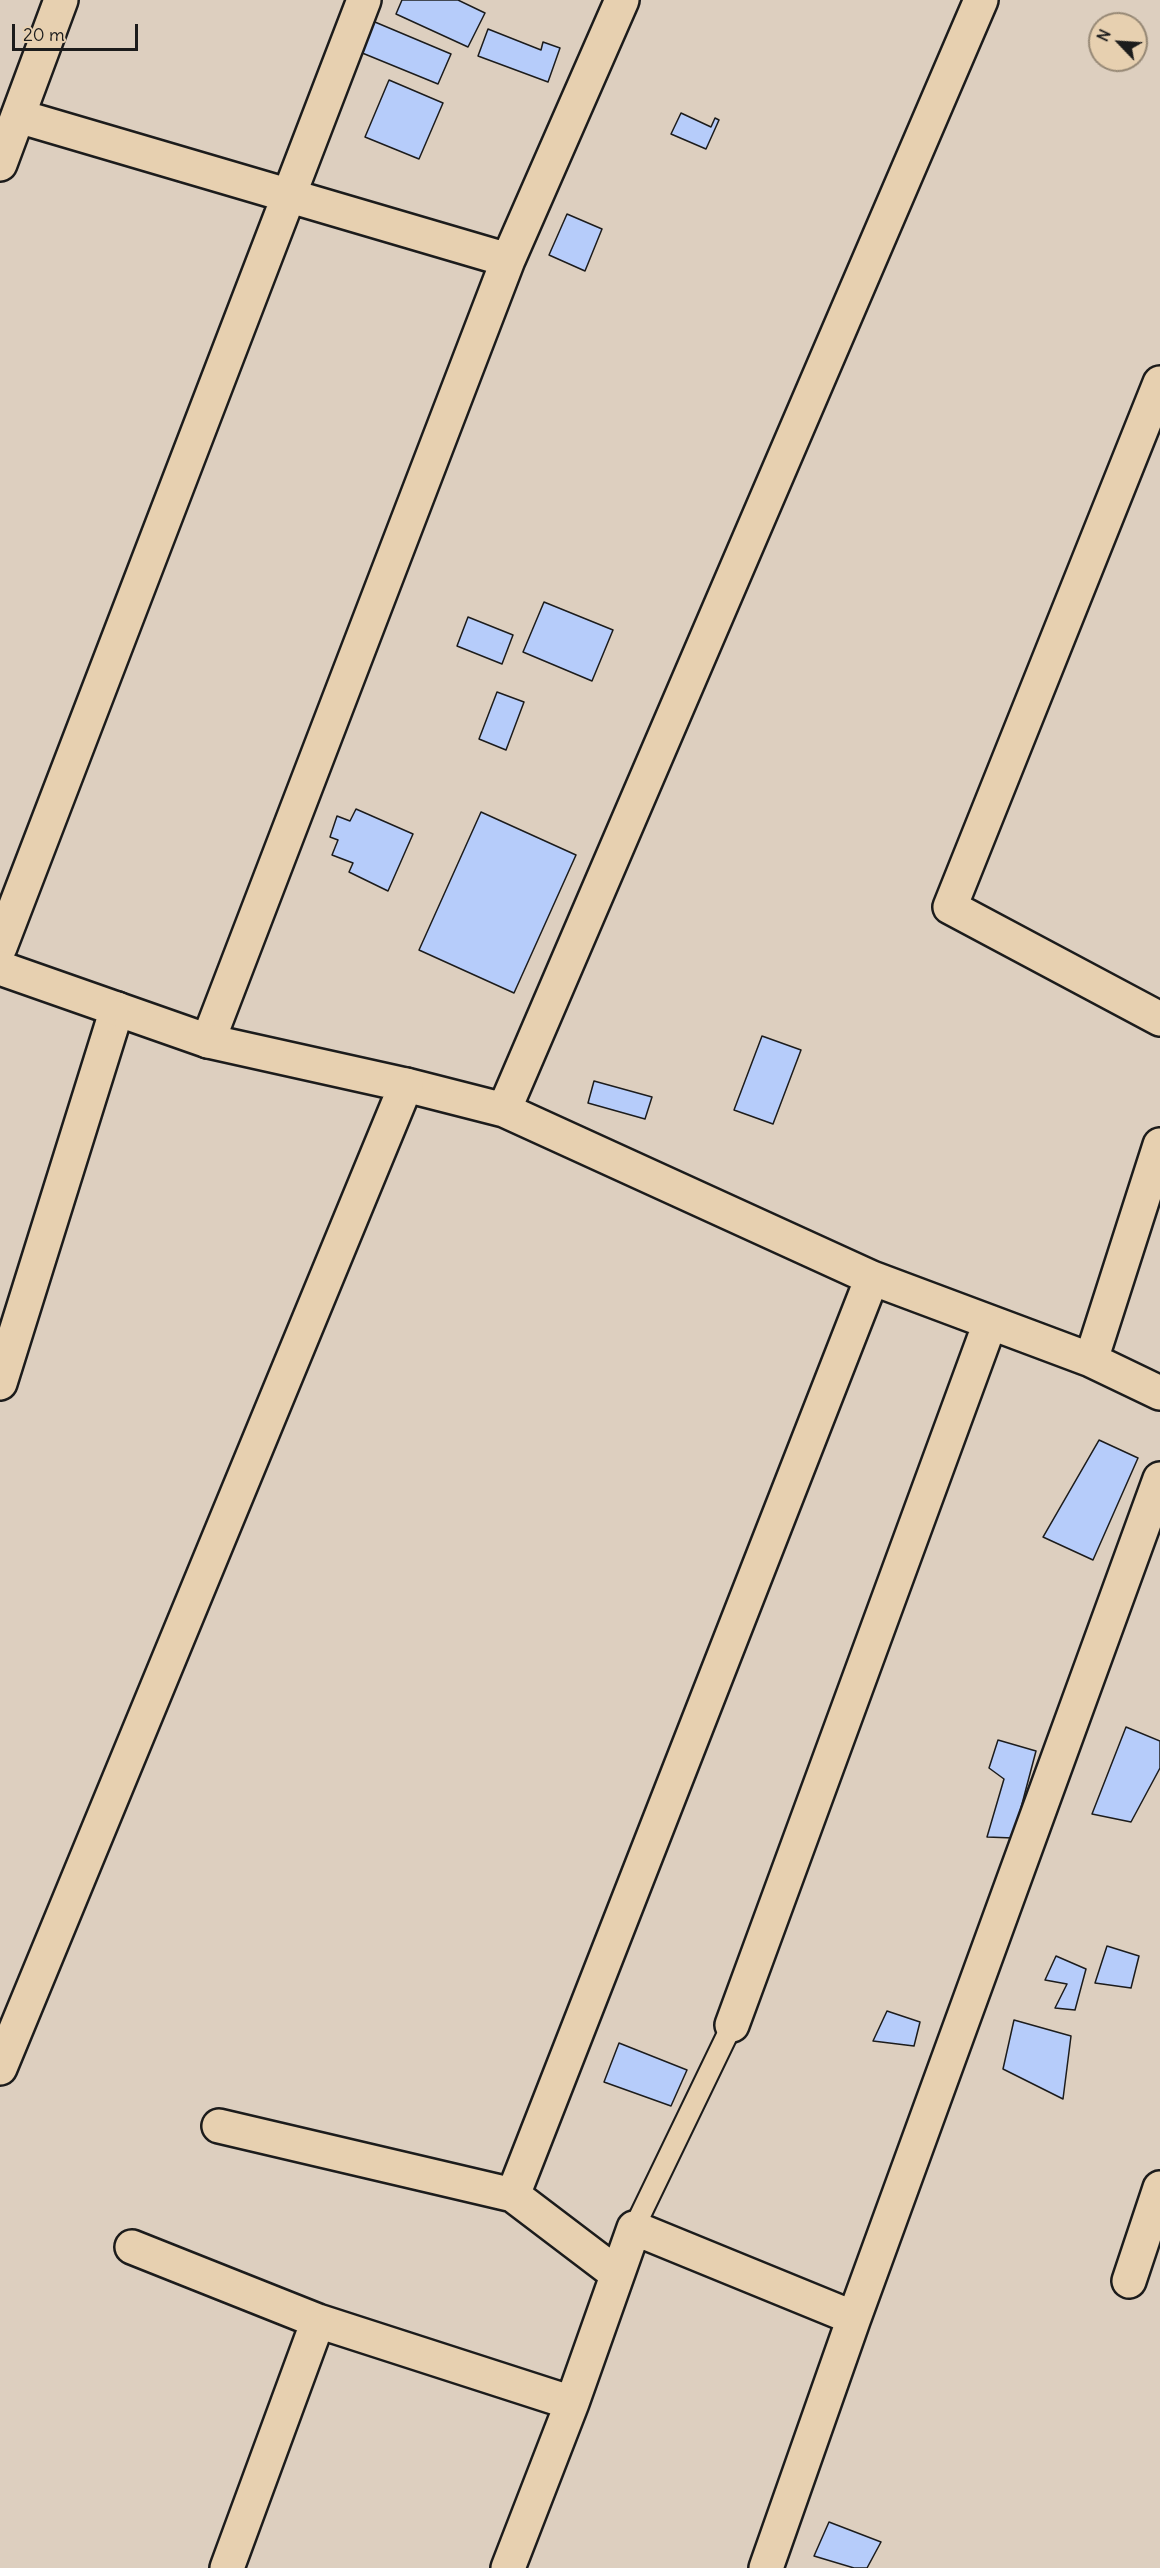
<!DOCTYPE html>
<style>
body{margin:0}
#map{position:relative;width:1160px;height:2568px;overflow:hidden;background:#ddcfbf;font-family:Delius,sans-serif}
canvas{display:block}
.north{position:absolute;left:1088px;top:12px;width:60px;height:60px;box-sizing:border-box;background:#e7d0b0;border:2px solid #968875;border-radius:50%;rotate:295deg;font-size:16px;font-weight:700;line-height:24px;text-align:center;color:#1c1c1c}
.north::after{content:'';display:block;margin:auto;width:21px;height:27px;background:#1c1c1c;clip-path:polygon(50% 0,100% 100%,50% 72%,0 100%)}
.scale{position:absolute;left:12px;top:24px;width:126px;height:27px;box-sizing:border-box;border:3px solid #1c1c1c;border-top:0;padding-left:8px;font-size:18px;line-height:21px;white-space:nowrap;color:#1c1c1c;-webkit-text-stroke:4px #e7d0b0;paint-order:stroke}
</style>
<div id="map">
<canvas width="1160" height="2568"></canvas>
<div class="north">N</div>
<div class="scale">20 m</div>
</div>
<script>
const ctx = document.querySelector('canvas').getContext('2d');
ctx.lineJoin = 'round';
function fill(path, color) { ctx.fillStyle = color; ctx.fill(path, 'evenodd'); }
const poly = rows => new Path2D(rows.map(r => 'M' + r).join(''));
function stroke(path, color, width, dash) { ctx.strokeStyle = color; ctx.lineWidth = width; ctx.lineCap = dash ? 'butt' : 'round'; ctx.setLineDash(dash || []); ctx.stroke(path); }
const building = poly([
 [402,0,458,0,485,13,468,47,396,14,402,0],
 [363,17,451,54,438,84,350,48,363,17],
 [488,29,541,50,543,42,560,48,548,82,478,56,488,29],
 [389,80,443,103,419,159,365,137,389,80],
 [681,113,711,127,715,118,719,120,706,149,671,134,681,113],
 [567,214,602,229,585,271,549,255,567,214],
 [544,602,613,630,592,681,523,652,544,602],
 [468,617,513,635,502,664,457,646,468,617],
 [497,692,524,702,506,750,479,739,497,692],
 [356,809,413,834,388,891,349,872,353,863,332,855,338,840,330,837,337,816,350,821,356,809],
 [481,812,576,855,514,993,419,950,481,812],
 [762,1036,801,1050,773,1124,734,1110,762,1036],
 [594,1081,652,1097,645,1119,588,1103,594,1081],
 [1099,1440,1138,1458,1093,1560,1043,1537,1099,1440],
 [1126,1727,1160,1741,1160,1768,1131,1822,1092,1814,1126,1727],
 [998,1740,1036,1751,1013,1838,987,1837,1004,1779,989,1768,998,1740],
 [1107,1946,1139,1956,1131,1988,1095,1983,1107,1946],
 [1056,1956,1086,1969,1075,2010,1055,2008,1067,1984,1045,1980,1056,1956],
 [887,2011,920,2022,914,2046,873,2041,887,2011],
 [1014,2020,1071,2036,1063,2099,1003,2069,1014,2020],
 [619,2043,687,2070,671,2106,604,2082,619,2043],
 [829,2522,881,2542,867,2568,854,2568,814,2556,829,2522]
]);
fill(building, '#b6ccfa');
stroke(building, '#1c1c1c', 1.5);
const service = poly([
 [634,2228,732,2025]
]);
const minor = poly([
 [18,116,508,260],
 [0,164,61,0],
 [1160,383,950,907,1160,1019],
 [0,947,364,0],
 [208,1041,508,260,622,0],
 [406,1085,504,1110,872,1278,1091,1360,1160,1393],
 [504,1110,981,0],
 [1091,1360,1160,1145],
 [0,1383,117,1009],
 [732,2025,990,1323],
 [219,2126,513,2195,617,2274],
 [513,2195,872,1278],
 [132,2247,318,2321,572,2403],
 [1129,2281,1160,2188],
 [227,2568,318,2321],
 [508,2568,572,2403,634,2228,854,2318,1160,1479],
 [766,2568,854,2318]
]);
const secondary = poly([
 [0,968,208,1041,406,1085,0,2068]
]);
stroke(service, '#1c1c1c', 24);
stroke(minor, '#1c1c1c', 38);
stroke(secondary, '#1c1c1c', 38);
stroke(service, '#e7d0b0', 20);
stroke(minor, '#e7d0b0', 33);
stroke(secondary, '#e7d0b0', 33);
</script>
